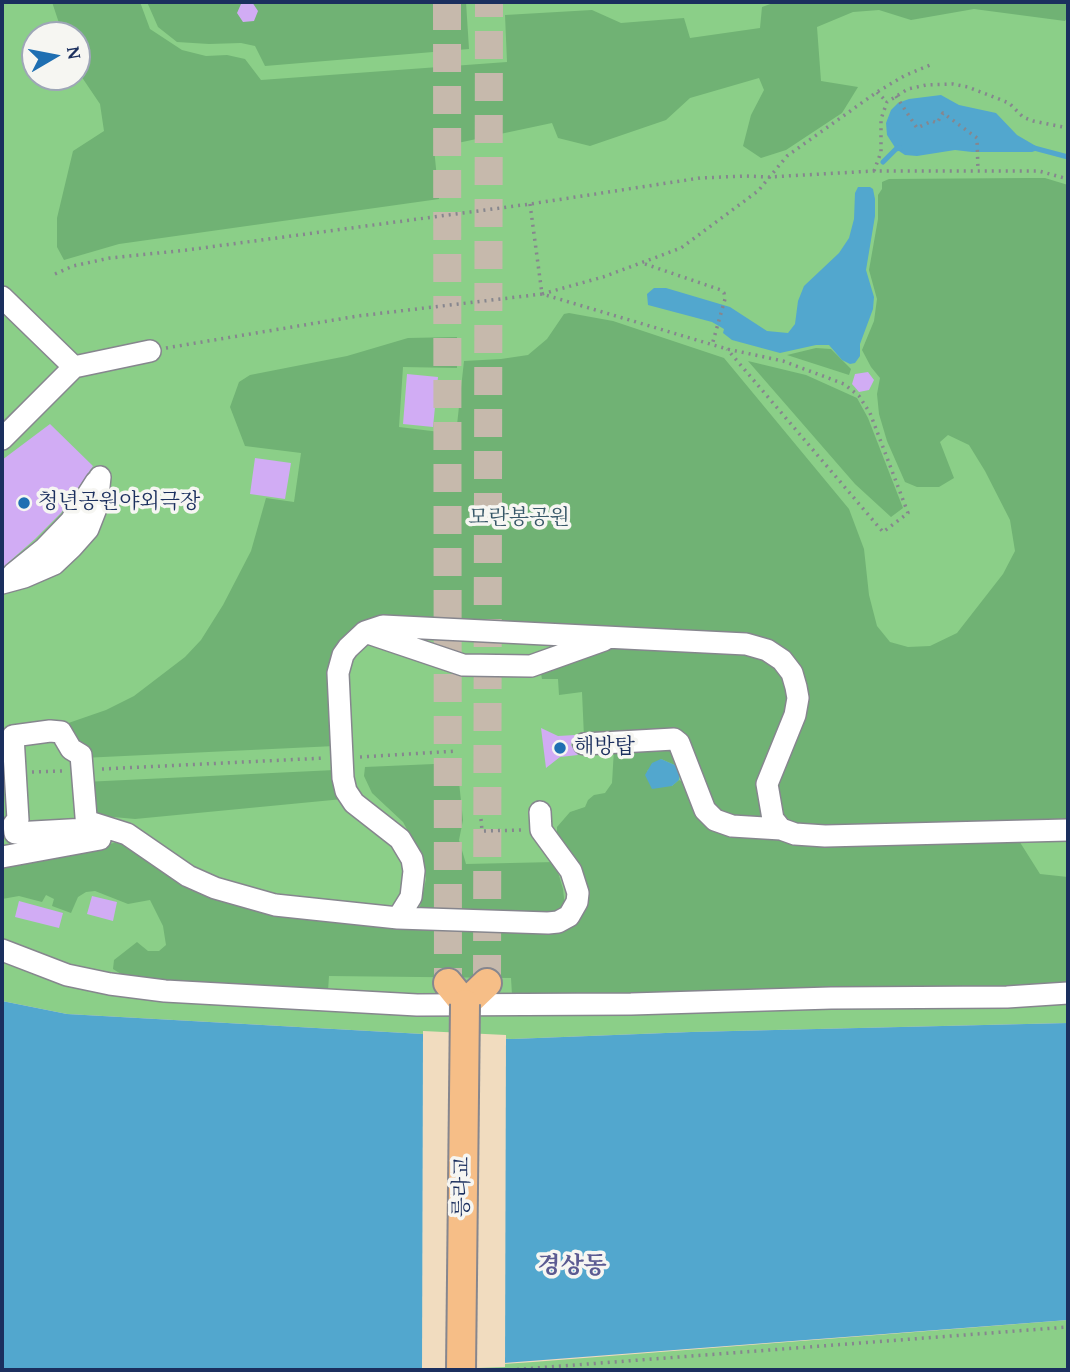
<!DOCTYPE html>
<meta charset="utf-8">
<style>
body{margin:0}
#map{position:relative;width:1070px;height:1372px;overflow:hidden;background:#f1dcbf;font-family:"Gentium Book Plus",serif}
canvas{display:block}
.frame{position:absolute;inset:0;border:4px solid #1b2f5e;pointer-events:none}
.north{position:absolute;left:21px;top:21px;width:70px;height:70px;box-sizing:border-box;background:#f6f6f2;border:2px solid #9ea6b7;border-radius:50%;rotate:80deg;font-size:19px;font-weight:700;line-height:28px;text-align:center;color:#1b2f5e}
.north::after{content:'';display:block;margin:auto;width:24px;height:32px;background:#1f6fb2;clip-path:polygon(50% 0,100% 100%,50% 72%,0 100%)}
</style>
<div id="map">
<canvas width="1070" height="1372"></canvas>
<div class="frame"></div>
<div class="north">N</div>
</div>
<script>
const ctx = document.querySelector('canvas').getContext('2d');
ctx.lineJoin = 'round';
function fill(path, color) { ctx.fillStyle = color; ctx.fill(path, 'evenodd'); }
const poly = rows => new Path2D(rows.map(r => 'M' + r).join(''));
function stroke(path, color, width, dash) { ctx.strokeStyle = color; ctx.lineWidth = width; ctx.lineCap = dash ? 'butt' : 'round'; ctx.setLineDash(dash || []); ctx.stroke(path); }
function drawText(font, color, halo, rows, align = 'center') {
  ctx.font = font + ' "Gentium Book Plus","Noto Serif KR",serif'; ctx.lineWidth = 7; ctx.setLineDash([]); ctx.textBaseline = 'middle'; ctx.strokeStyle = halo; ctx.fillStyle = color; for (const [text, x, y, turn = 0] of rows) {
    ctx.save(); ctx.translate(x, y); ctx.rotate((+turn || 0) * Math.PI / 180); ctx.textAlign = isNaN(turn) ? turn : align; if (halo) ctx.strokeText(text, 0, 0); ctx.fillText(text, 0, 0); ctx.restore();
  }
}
fill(poly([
 [2,2,1068,2,1068,1023,691,1032,512,1039,67,1014,2,1001],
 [35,35,77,35,77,77,35,77],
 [1068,1320,1068,1370,413,1370,533,1362]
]), '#8bcf88');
fill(poly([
 [52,2,140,2,150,29,182,50,206,56,227,55,245,59,261,80,507,62,505,15,592,10,621,23,684,18,690,38,760,28,762,7,776,2,1068,2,1068,16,1065,21,974,9,911,20,879,10,853,12,817,27,821,81,858,87,842,113,786,150,761,158,743,146,751,115,764,90,759,78,690,98,666,120,590,146,558,138,552,123,434,148,439,199,119,244,64,260,57,247,57,218,73,151,104,131,100,104,77,70,77,35,63,35],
 [147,2,466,2,469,49,265,66,255,46,241,43,209,44,177,42,158,27],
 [1030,178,1045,178,1068,185,1068,823,811,827,794,823,783,815,775,785,798,716,786,656,360,625,346,635,335,648,335,746,82,758,54,728,106,710,134,696,185,657,201,640,223,605,251,551,266,498,294,502,301,453,245,446,230,407,239,382,250,375,347,356,408,338,457,337,457,368,403,367,399,427,456,434,464,361,501,359,528,355,547,339,564,314,569,313,613,321,724,358,849,509,864,549,869,595,877,626,890,642,908,647,930,646,957,633,1003,574,1015,551,1010,520,985,471,969,445,948,435,940,442,954,478,939,487,917,487,905,482,887,441,879,414,877,394,880,378,871,367,862,350,874,321,877,299,869,270,878,219,878,195,882,189,882,182,889,179],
 [816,348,831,349,851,369,849,375,787,355],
 [748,361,806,375,857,398,868,418,903,508,891,517,855,484],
 [606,645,745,650,779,665,792,689,768,821,717,815,687,752,584,737,582,692,559,695,558,679,542,679,541,674,543,670],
 [671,745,677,766,661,759,647,771,672,786,679,780,685,783,707,821,1016,836,1040,874,1068,877,1068,985,1002,991,512,995,511,978,329,976,328,991,156,980,121,974,113,969,114,960,137,942,148,951,159,951,166,945,163,926,150,900,128,904,95,891,86,892,78,897,71,913,52,906,54,899,46,895,42,902,19,896,2,899,2,862,114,843,132,844,214,892,564,930,574,926,580,919,588,896,585,877,557,838,557,827,570,812,585,807,588,800,594,795,605,793,612,783,614,749],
 [457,763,463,820,459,840,466,864,555,862,563,889,565,907,557,913,419,911,426,879,423,859,403,822,372,793,364,776,365,767],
 [335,770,343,799,135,819,91,815,84,782]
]), '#70b274');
fill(poly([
 [941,95,959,105,996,113,1017,135,1041,149,1032,152,972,152,955,150,917,156,905,155,896,149,887,135,886,123,891,110,898,103,909,99],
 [858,187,870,187,873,189,875,199,875,216,866,270,874,297,873,309,860,344,860,356,855,363,850,364,842,360,829,345,816,345,780,353,732,340,723,333,724,329,712,322,648,305,647,294,654,288,666,288,730,307,767,331,788,333,795,324,798,301,804,286,839,253,849,238,854,219,855,193],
 [661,759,677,766,680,770,679,780,672,786,652,789,645,775,652,763],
 [2,1001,67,1014,512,1039,691,1032,1068,1023,1068,1320,412,1370,2,1370]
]), '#52a7ce');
fill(poly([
 [423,1031,506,1035,505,1367,422,1370]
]), '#f1dcbf');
stroke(poly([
 [1034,148,1068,157],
 [883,162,896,149,900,148]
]), '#52a7ce', 5);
fill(poly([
 [252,2,258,11,254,21,243,22,237,13,241,4],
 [868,372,874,380,869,390,859,392,852,384,855,374],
 [407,374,438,377,433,427,403,424],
 [50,424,93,466,61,513,35,539,2,568,2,460],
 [255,458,291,463,285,499,250,494],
 [541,728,558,736,575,735,571,745,578,755,560,757,546,768],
 [92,896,117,902,113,921,87,914],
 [19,901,63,913,59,928,15,917]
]), '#d1acf4');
stroke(poly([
 [447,2,448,983],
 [487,983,489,2]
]), '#c6b9ac', 28, [28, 14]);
const minor = poly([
 [2,297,74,367,150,351],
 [2,439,74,367],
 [13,574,44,549,71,521,96,482],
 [2,583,24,577,54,564,72,547,88,529,97,506,100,477],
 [365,632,383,626,746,644,767,650,782,660,792,673,796,687,798,698,795,715,767,784,773,819,781,829,795,834,825,836,1068,830],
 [50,731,61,732,71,749,81,755,87,829,15,833,14,824,18,820,13,736,50,731],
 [584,744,674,739,679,743,705,810,715,820,732,826,781,829],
 [86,821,127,834,188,876,215,888,275,905,398,918,548,923,558,922,569,916,577,902,578,893,571,871,541,830,540,812],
 [2,857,100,839],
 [398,918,411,897,414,871,412,859,400,839,354,803,346,791,343,778,338,673,343,655,348,648,365,632,463,665,531,666,604,640],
 [2,950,67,975,110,984,165,991,417,1005,631,1004,831,998,1007,997,1068,993]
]);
const major = poly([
 [448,983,465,1004,487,983]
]);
stroke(minor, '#86868e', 24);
stroke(major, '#86868e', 32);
stroke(poly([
 [877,92,887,102],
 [896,96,917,128,932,121,937,123,943,113,977,138,978,171],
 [874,171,881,152,881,119,887,102,908,89,926,85,953,84,968,87,1009,103,1023,117,1033,121,1068,128],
 [530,204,542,294,603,277,681,248,758,191,787,156,877,92,904,76,930,65],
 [645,264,721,290,724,293,725,299,712,345],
 [55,274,73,266,110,258,187,250,530,204,700,178,746,176,769,177,874,171,1039,171,1068,179],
 [166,348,358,316,542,294,727,349,783,361,844,384,859,396,870,413,908,513,883,532,727,349],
 [360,757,457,751],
 [102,769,325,758],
 [32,772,63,771],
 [481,819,482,831,522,830],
 [510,1370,1068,1327]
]), '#86868e', 3.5, [2, 5]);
stroke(minor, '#fff', 21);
stroke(major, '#f6be87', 28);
const majorBridge = poly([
 [461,1370,465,1004]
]);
stroke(majorBridge, '#86868e', 32, []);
stroke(majorBridge, '#f6be87', 28);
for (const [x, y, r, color] of [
 [24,503,7,"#1f6fb2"],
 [560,748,7,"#1f6fb2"]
]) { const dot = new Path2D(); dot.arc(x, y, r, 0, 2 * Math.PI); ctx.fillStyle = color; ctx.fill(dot); stroke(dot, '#f6f6f2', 2.5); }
drawText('21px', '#1b2f5e', '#f6f6f2', [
 ["청년공원야외극장",38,503],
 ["해방탑",574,748]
], 'left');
drawText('21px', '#375768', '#f6f6f2', [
 ["모란봉공원",519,519]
]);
drawText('21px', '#1b2f5e', '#f6f6f2', [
 ["릉라교",463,1187,-89]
]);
drawText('bold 24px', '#5b5b92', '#f6f6f2', [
 ["경상동",572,1267]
]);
</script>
